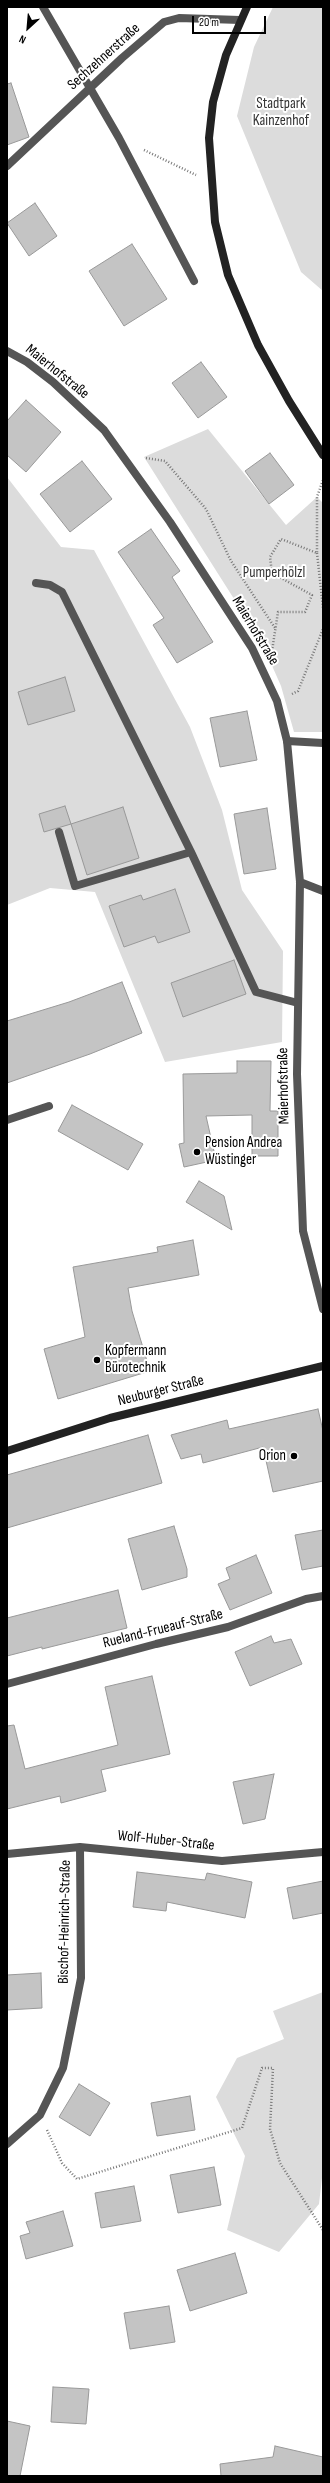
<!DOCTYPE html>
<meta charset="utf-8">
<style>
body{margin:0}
#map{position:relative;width:330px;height:2483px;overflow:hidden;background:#fff;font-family:"Sofia Sans Condensed",sans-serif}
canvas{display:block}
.frame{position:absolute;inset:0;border:8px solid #000;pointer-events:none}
.north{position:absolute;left:8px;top:8px;width:40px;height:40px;-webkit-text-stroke:3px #fff;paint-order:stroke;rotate:206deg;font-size:11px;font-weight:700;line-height:16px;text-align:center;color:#000}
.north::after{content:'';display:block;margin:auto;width:14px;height:18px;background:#000;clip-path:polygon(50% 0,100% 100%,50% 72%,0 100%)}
.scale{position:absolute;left:192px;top:16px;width:74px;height:18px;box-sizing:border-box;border:2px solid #000;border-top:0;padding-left:5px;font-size:12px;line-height:14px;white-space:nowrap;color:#000;-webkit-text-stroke:3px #fff;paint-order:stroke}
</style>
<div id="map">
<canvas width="330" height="2483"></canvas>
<div class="frame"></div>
<div class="north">N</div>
<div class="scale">20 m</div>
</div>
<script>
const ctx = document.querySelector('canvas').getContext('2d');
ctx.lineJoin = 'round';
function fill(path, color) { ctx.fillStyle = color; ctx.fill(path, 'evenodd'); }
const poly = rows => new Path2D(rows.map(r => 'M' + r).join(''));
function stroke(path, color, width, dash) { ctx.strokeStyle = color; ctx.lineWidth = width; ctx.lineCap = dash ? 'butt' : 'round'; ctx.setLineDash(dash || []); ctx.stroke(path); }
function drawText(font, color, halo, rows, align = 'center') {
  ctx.font = font + ' "Sofia Sans Condensed",sans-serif'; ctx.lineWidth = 4; ctx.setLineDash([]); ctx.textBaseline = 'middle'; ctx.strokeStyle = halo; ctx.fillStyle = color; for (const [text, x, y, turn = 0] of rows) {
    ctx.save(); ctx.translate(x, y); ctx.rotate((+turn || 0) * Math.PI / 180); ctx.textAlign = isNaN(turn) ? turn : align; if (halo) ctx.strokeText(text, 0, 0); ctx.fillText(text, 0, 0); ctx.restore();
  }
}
fill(poly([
 [273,7,323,7,323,291,301,272,237,116,254,47],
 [208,429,286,525,317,497,323,503,323,732,294,732,281,686,262,643,144,457],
 [7,477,61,547,94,550,190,727,222,810,242,890,283,951,282,1042,165,1062,95,892,50,888,7,905],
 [323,1992,323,2169,319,2204,279,2252,227,2230,245,2156,216,2097,237,2058,284,2039,273,2011]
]), '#dcdcdc');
const building = poly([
 [11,83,29,137,7,145,7,84,11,83],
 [35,203,57,236,29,256,7,223,35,203],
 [132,244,167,299,124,326,89,271,132,244],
 [201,362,227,397,198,418,172,383,201,362],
 [26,400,61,432,26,472,7,455,7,421,26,400],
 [270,453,294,485,269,504,245,471,270,453],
 [82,461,112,499,70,532,40,494,82,461],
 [151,529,180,571,172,577,213,642,177,663,153,625,164,618,118,552,151,529],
 [65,677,75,711,28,725,18,692,65,677],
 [247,711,257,760,220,767,210,718,247,711],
 [65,806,71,824,44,832,39,814,65,806],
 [123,807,139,858,87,875,71,824,123,807],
 [267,808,276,869,244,874,234,814,267,808],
 [175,889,190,932,158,943,155,936,124,947,109,906,141,895,143,900,175,889],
 [234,960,246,994,183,1017,171,983,234,960],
 [122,982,142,1033,90,1054,7,1083,7,1021,69,1002,122,982],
 [237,1061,271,1061,270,1111,278,1111,278,1156,252,1156,252,1115,206,1116,216,1160,184,1167,179,1144,184,1143,183,1074,237,1073,237,1061],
 [72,1105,143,1144,128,1170,58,1131,72,1105],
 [199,1181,224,1196,232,1230,186,1202,199,1181],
 [193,1240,199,1275,128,1288,132,1311,150,1371,58,1399,44,1349,85,1337,73,1267,158,1252,157,1247,193,1240],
 [318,1409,323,1431,323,1481,273,1492,263,1447,203,1463,201,1454,181,1459,171,1435,227,1420,229,1429,318,1409],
 [148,1435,162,1483,7,1528,7,1475,148,1435],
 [174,1526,187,1569,187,1577,142,1590,128,1539,174,1526],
 [323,1530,323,1566,302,1570,295,1535,323,1530],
 [256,1555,272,1593,230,1610,218,1584,230,1579,226,1568,256,1555],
 [118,1590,127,1628,42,1649,42,1647,7,1656,7,1618,118,1590],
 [271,1636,274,1643,291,1639,302,1664,250,1686,235,1652,271,1636],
 [152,1676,170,1754,101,1770,106,1791,61,1803,60,1796,7,1809,7,1726,14,1725,25,1769,118,1745,105,1687,152,1676],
 [274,1774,265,1819,243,1824,233,1782,274,1774],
 [137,1872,205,1880,207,1873,252,1882,245,1918,167,1902,166,1911,133,1907,137,1872],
 [323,1881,323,1913,293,1919,287,1888,323,1881],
 [41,1973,42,2008,7,2010,7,1975,41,1973],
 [79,2084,110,2103,90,2136,59,2117,79,2084],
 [190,2096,195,2130,157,2136,151,2103,190,2096],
 [214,2167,221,2205,178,2213,170,2175,214,2167],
 [134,2186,141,2221,101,2228,95,2193,134,2186],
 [63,2211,73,2246,26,2259,20,2236,30,2233,26,2222,63,2211],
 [235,2253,247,2293,190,2311,177,2270,235,2253],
 [169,2306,175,2342,130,2349,124,2313,169,2306],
 [53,2387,89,2389,86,2424,51,2422,53,2387],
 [7,2421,30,2426,20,2476,7,2476,7,2421],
 [275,2446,323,2457,323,2476,221,2476,220,2464,273,2457,275,2446]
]);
fill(building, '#c4c4c4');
stroke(building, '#999', 1);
stroke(poly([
 [144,150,196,175],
 [146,458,165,461,206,509,231,561,275,628],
 [317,553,323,608],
 [272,651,278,612,305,612,312,595,272,573,270,557,281,539,317,553,317,497,323,480],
 [292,694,298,691,323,629],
 [47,2130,62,2163,77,2179,242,2128,262,2068,273,2068,270,2129,280,2163,323,2230]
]), '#777', 2.5, [1, 2]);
stroke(poly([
 [43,7,119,138,194,281],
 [36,583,50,585,62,592,191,852,256,992,298,1003],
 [287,741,323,743],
 [59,832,75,886,191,852]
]), '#555', 8);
stroke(poly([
 [7,166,122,58,164,22,179,18,240,20],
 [7,351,27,362,53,382,104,430,170,522,252,648,277,701,287,741,300,882,297,1074,303,1231,323,1309],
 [300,882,323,891],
 [7,1120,49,1106],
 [7,1684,156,1644,228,1627,306,1599,323,1596],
 [7,1854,80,1847,222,1861,323,1852],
 [7,2144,40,2115,63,2068,81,1978,80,1847]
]), '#555', 8);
stroke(poly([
 [247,7,226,55,213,102,209,138,215,222,228,275,258,345,289,401,323,455],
 [7,1451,110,1418,323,1366]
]), '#222', 8);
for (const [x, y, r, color] of [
 [197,1152,4,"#000"],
 [97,1360,4,"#000"],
 [294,1456,4,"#000"]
]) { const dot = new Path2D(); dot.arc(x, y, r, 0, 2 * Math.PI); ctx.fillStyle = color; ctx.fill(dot); stroke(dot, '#fff', 1.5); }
drawText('15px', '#000', '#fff', [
 ["Sechzehnerstraße",104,57,-42],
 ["Maierhofstraße",57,372,39],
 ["Maierhofstraße",255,631,59],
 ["Maierhofstraße",284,1086,-91],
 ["Neuburger Straße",161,1391,-14],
 ["Rueland-Frueauf-Straße",163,1629,-14],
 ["Wolf-Huber-Straße",166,1841,6],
 ["Bischof-Heinrich-Straße",65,1922,-89]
]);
drawText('15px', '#333', '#fff', [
 ["Stadtpark",281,104],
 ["Kainzenhof",281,121],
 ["Pumperhölzl",274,573]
]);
drawText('15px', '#000', '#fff', [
 ["Pension Andrea",205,1143],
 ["Wüstinger",205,1160],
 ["Kopfermann",105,1351],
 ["Bürotechnik",105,1368],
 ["Orion",286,1456,"right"]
], 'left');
</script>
